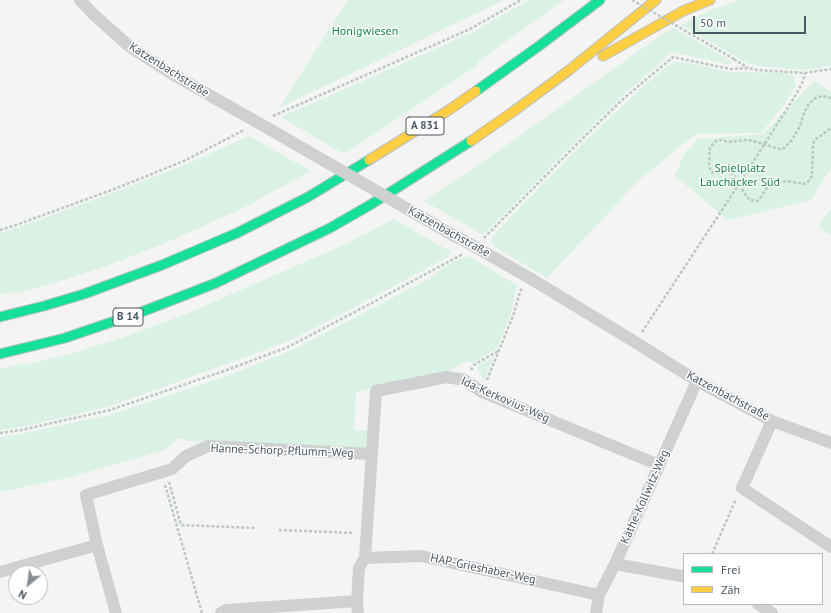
<!DOCTYPE html>
<meta charset="utf-8">
<style>
body{margin:0}
#map{position:relative;width:831px;height:613px;overflow:hidden;background:#f4f4f4;font-family:"PT Sans",sans-serif}
canvas{display:block}
.legend{position:absolute;left:683px;top:553px;width:140px;height:52px;box-sizing:border-box;background:#fff;border:1px solid #b7bbc0;margin:0;padding:5px 7px;list-style:none;font-size:12px;color:#4a5661}
.legend li{display:flex;align-items:center;gap:8px;height:20px}
.legend b{width:20px;border:1px solid #b7bbc0}
.north{position:absolute;left:8px;top:565px;width:40px;height:40px;box-sizing:border-box;background:#fff;border:1px solid #b7bbc0;border-radius:50%;rotate:209deg;font-size:11px;font-weight:700;line-height:16px;text-align:center;color:#4a5661}
.north::after{content:'';display:block;margin:auto;width:14px;height:18px;background:#868d94;clip-path:polygon(50% 0,100% 100%,50% 72%,0 100%)}
.scale{position:absolute;left:693px;top:16px;width:113px;height:18px;box-sizing:border-box;border:2px solid #4a5661;border-top:0;padding-left:5px;font-size:12px;line-height:14px;white-space:nowrap;color:#4a5661;-webkit-text-stroke:3px #fff;paint-order:stroke}
</style>
<div id="map">
<canvas width="831" height="613"></canvas>
<ul class="legend">
<li><b style="height:5px;background:#16e098"></b>Frei</li>
<li><b style="height:5px;background:#ffcf43"></b>Zäh</li>
</ul>
<div class="north">N</div>
<div class="scale">50 m</div>
</div>
<script>
const ctx = document.querySelector('canvas').getContext('2d');
ctx.lineJoin = 'round';
function fill(path, color) { ctx.fillStyle = color; ctx.fill(path, 'evenodd'); }
const poly = rows => new Path2D(rows.map(r => 'M' + r).join(''));
function stroke(path, color, width, dash) { ctx.strokeStyle = color; ctx.lineWidth = width; ctx.lineCap = dash ? 'butt' : 'round'; ctx.setLineDash(dash || []); ctx.stroke(path); }
function drawText(font, color, halo, rows, align = 'center') {
  ctx.font = font + ' "PT Sans",sans-serif'; ctx.lineWidth = 3; ctx.setLineDash([]); ctx.textBaseline = 'middle'; ctx.strokeStyle = halo; ctx.fillStyle = color; for (const [text, x, y, turn = 0] of rows) {
    ctx.save(); ctx.translate(x, y); ctx.rotate((+turn || 0) * Math.PI / 180); ctx.textAlign = isNaN(turn) ? turn : align; if (halo) ctx.strokeText(text, 0, 0); ctx.fillText(text, 0, 0); ctx.restore();
  }
}
fill(poly([
 [348,0,504,0,279,108],
 [529,0,564,0,477,62,478,65,344,154,282,118,287,114,336,93,471,33],
 [739,0,831,0,831,66,804,70,758,66,747,63,681,25,709,11],
 [674,28,732,62,730,65,672,52,665,57,666,58,624,94,579,138,487,231,484,234,481,234,424,201,467,173,650,43,663,34],
 [675,62,687,63,731,72,785,73,794,77,796,86,784,105,761,133,696,134,639,180,547,278,495,247,491,240,492,236,538,189,582,144,625,103,667,66],
 [814,81,831,92,831,168,811,200,728,220,675,176,684,154,698,139,763,134],
 [249,136,311,171,241,209,168,242,101,268,57,282,18,293,17,291,0,295,0,233,17,228,118,191,187,164],
 [831,208,831,235,818,227],
 [394,219,451,252,448,257,321,325,284,343,108,407,21,427,0,430,0,369,24,363,25,365,70,354,127,336,186,314,348,243],
 [468,256,517,285,510,316,497,348,473,363,468,361,462,363,447,372,356,392,354,430,369,431,365,448,237,442,190,441,177,438,165,450,71,477,0,492,0,437,20,434,110,415,227,376,290,351,356,317,425,281,449,264],
 [494,357,484,382,483,378,476,367]
]), '#d9f2e3');
const fast = poly([
 [476,91,539,46,600,0],
 [0,317,44,306,84,294,162,265,237,233,308,197,369,160],
 [0,354,65,338,144,311,216,283,330,228,370,205,471,141]
]);
const slow = poly([
 [603,56,683,11,710,0],
 [471,141,514,111,568,71,656,0],
 [369,160,449,110,476,91]
]);
stroke(fast, '#b9bec3', 11);
stroke(slow, '#b9bec3', 11);
stroke(poly([
 [734,59,748,68],
 [831,98,823,96,817,97,812,101,808,105,804,113,800,126,792,140,784,148,780,149,753,141,747,140,728,142,722,140,716,141,710,147,709,164,710,169,712,172,716,173,726,171,731,172,735,177,746,196,750,200,757,201,759,200,767,188,775,184,787,181,804,184,808,182,812,176,813,146,814,142,816,139,827,131,831,128],
 [273,116,470,29,521,0],
 [0,230,16,225,117,188,184,161,244,130],
 [484,238,581,140,623,99,673,57,730,69,748,68,757,70,805,73,831,69],
 [642,332,739,184,797,93,803,81,805,73],
 [471,370,474,365,500,350],
 [487,380,513,316,520,292,522,288],
 [0,433,21,430,110,410,224,371,288,347,366,306,463,254],
 [169,482,181,525,256,528],
 [165,485,202,613],
 [279,530,354,533],
 [712,554,736,499]
]), '#bcc7c4', 2.5, [3, 2]);
stroke(poly([
 [80,0,93,14,130,47,172,74,271,130],
 [456,237,463,240,528,277,635,342,697,381,772,421,831,443],
 [772,421,742,488,831,547],
 [365,558,421,556,599,595],
 [615,564,681,576,684,576],
 [0,572,97,545],
 [758,604,772,613],
 [116,613,97,545,86,495,172,469,186,456,208,446,371,454],
 [221,613,226,610,357,601],
 [358,613,357,601,359,568,365,558,376,391,447,377,464,380,482,392,659,465],
 [596,613,599,595,615,564,697,381]
]), '#ced0d2', 12);
stroke(fast, '#16e098', 9);
stroke(slow, '#ffcf43', 9);
stroke(poly([
 [632,0,734,59]
]), '#bcc7c4', 2.5, [3, 2]);
stroke(poly([
 [271,130,456,237]
]), '#ced0d2', 12);
for (const [x, y, w] of [
 [425,126,38],
 [128,317,30]
]) { const box = new Path2D(); box.roundRect(x - w / 2, y - 9, w, 18, 3); ctx.fillStyle = '#fff'; ctx.fill(box); stroke(box, '#4a5661', 1); }
drawText('bold 11px', '#4a5661', null, [
 ["A 831",425,126],
 ["B 14",128,317]
]);
drawText('12px', '#17864f', '#fff', [
 ["Honigwiesen",365,32],
 ["Spielplatz",740,169],
 ["Lauchäcker Süd",740,183]
]);
drawText('12px', '#4a5661', '#fff', [
 ["Katzenbachstraße",169,70,32],
 ["Katzenbachstraße",449,232,29],
 ["Katzenbachstraße",728,396,28],
 ["Ida-Kerkovius-Weg",505,400,24],
 ["Hanne-Schorp-Pflumm-Weg",282,451,2],
 ["Käthe-Kollwitz-Weg",645,497,-66],
 ["HAP-Grieshaber-Weg",483,569,12]
]);
</script>
